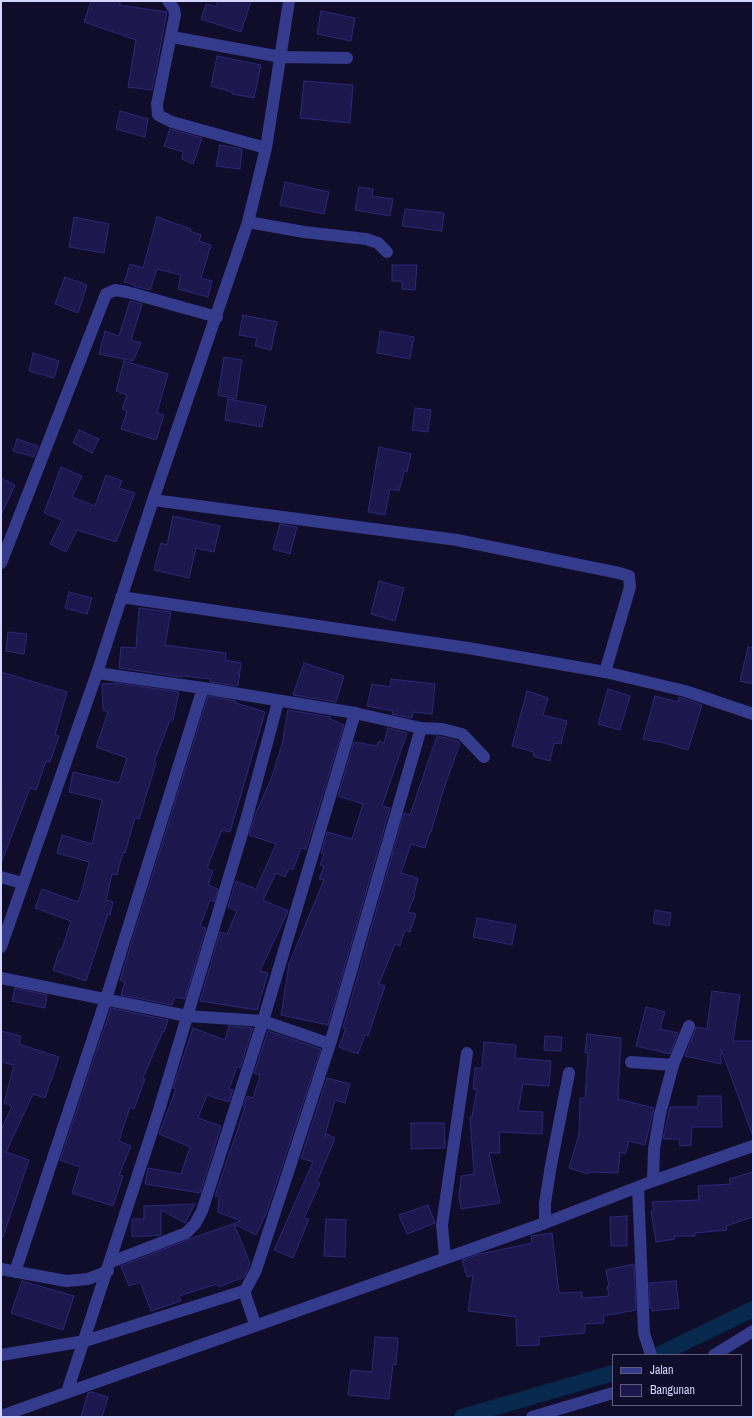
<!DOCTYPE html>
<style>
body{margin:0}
#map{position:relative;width:754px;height:1418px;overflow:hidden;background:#0f0d29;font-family:"Archivo Narrow",sans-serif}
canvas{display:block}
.frame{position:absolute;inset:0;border:2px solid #d5d5ff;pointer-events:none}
.legend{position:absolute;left:612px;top:1354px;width:130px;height:52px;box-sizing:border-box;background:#0f0d29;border:1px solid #5e5d7f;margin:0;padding:5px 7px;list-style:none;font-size:12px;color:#d5d5ff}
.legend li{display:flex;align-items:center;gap:8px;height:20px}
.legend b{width:20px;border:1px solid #5e5d7f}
</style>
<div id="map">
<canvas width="754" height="1418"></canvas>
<div class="frame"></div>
<ul class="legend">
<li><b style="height:5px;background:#343a8c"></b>Jalan</li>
<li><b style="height:11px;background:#1c174c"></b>Bangunan</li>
</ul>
</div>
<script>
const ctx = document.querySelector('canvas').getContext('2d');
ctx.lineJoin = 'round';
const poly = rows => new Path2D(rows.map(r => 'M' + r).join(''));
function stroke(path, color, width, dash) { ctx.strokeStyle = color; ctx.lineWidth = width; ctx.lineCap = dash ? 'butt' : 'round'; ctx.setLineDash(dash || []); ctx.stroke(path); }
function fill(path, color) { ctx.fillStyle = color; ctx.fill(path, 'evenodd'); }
stroke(poly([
 [658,1355,753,1309],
 [462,1417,613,1373]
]), '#07294e', 16);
const building = poly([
 [91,1,121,1,119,5,167,12,152,90,128,87,136,40,84,22,91,1],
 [217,1,251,1,241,32,201,19,206,4,217,7,217,1],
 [321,11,355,18,351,41,317,34,321,11],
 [217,56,261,65,254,98,232,94,232,92,211,86,217,56],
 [304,81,353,85,350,123,300,118,304,81],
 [120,111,148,119,145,137,116,129,120,111],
 [170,129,202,138,193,164,182,159,183,152,164,146,170,129],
 [220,145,242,149,240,169,216,166,220,145],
 [285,182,329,192,324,214,280,205,285,182],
 [359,187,373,189,372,196,393,199,390,216,355,210,359,187],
 [405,209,444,213,442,231,402,226,405,209],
 [74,217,109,224,104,253,69,247,74,217],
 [157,217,191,229,190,231,201,235,199,241,211,245,201,278,212,281,208,297,178,289,181,275,157,269,150,290,134,286,135,285,124,282,130,264,143,268,157,217],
 [392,265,417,265,415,290,402,289,402,281,392,281,392,265],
 [65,277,87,285,78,313,55,304,65,277],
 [130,301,142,304,131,340,141,343,133,361,99,354,105,331,119,336,130,301],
 [243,315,277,322,271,350,255,346,257,338,239,335,243,315],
 [380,331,414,337,410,359,377,353,380,331],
 [33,353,59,361,54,378,29,371,33,353],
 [224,357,242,360,236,399,218,395,224,357],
 [124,361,168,374,157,413,164,415,156,440,121,429,127,411,122,409,127,395,116,391,124,361],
 [228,399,266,406,262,427,225,420,228,399],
 [415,408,431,410,428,432,412,430,415,408],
 [79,430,99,439,92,453,73,443,79,430],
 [17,439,38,446,34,457,13,451,17,439],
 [379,447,411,454,407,472,404,471,399,491,390,489,385,515,368,512,379,447],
 [61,467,82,476,72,497,95,506,106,475,122,481,119,488,135,493,116,542,77,530,66,552,50,544,62,520,44,513,61,467],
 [1,478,15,485,1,515,1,478],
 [173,516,220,526,214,552,196,548,189,578,154,570,161,543,167,545,173,516],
 [280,524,297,527,290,554,273,549,280,524],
 [379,581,404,588,395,621,371,614,379,581],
 [69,592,92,598,87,614,65,608,69,592],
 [139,608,171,612,165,645,226,653,225,660,241,663,238,686,210,682,211,679,183,676,182,677,119,668,121,647,136,648,139,608],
 [8,632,27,634,24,654,6,651,8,632],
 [748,647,753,647,753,684,740,681,748,647],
 [304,663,344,676,336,702,293,695,304,663],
 [1,672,67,692,55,735,59,736,50,762,46,761,36,790,30,788,2,861,1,672],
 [391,679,435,684,432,714,413,712,412,718,392,714,393,711,367,706,372,684,390,687,391,679],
 [117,683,179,692,173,720,170,720,154,762,156,763,139,819,135,818,125,853,123,852,117,875,112,874,106,900,113,902,110,915,108,914,86,981,53,970,60,949,62,949,71,921,35,908,42,889,78,902,82,891,89,862,57,853,62,835,92,844,102,800,69,792,73,772,119,783,127,758,96,747,108,712,103,710,102,684,117,683],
 [608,689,630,696,620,730,598,724,608,689],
 [527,691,548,698,543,715,567,721,561,744,554,743,550,761,533,756,534,752,512,746,527,691],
 [208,696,236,701,236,703,265,712,230,832,222,830,207,868,213,871,208,885,218,889,214,902,210,900,200,926,206,928,185,999,175,997,172,1005,121,995,125,982,120,980,208,696],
 [655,696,678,702,679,697,702,705,688,750,657,741,657,742,643,739,655,696],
 [288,710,331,717,330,719,344,725,306,849,301,848,293,870,289,868,285,877,276,873,263,900,288,911,260,971,268,973,257,1010,200,1001,220,932,227,934,237,911,228,907,236,881,256,889,276,844,249,835,256,813,271,779,284,738,283,738,288,710],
 [388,728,407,733,382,806,390,808,328,1025,281,1015,289,964,324,880,319,879,324,866,320,865,324,854,321,853,327,832,352,839,363,804,338,796,354,742,377,746,379,741,384,743,388,728],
 [437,736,458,741,460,743,444,788,431,832,430,832,425,848,411,844,401,873,418,878,414,895,415,895,408,912,416,914,410,932,405,930,400,946,395,944,379,984,385,986,375,1015,368,1036,365,1035,358,1054,339,1047,346,1028,343,1028,404,813,410,815,437,736],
 [655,910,671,913,669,926,653,923,655,910],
 [477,918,516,925,512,945,473,937,477,918],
 [15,988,47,995,45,1008,12,1001,15,988],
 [712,991,740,995,733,1041,753,1041,753,1134,752,1134,721,1049,721,1064,685,1056,696,1027,707,1029,712,991],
 [646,1007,665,1012,660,1029,678,1033,670,1054,636,1046,646,1007],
 [111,1008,168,1020,164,1032,163,1031,143,1078,145,1079,134,1109,130,1107,119,1141,131,1146,119,1175,123,1176,113,1206,72,1193,80,1167,60,1160,111,1008],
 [229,1026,253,1028,240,1068,237,1067,229,1089,233,1090,229,1102,207,1095,198,1118,221,1126,200,1193,145,1184,148,1168,181,1174,190,1147,159,1134,176,1089,173,1088,193,1028,225,1040,229,1026],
 [1,1031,21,1036,19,1044,59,1057,45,1098,33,1094,6,1152,29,1160,3,1237,1,1237,1,1130,12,1106,4,1103,14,1065,1,1062,1,1031],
 [268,1031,321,1049,266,1214,256,1235,234,1224,250,1263,249,1267,244,1277,219,1287,217,1284,179,1296,181,1301,151,1311,140,1282,129,1286,121,1266,192,1238,241,1221,218,1212,219,1197,215,1196,245,1107,243,1106,247,1096,253,1098,260,1075,254,1073,268,1031],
 [587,1034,621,1038,618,1099,654,1108,645,1145,629,1141,625,1154,620,1152,618,1173,589,1172,588,1174,569,1168,579,1134,580,1098,585,1098,588,1053,585,1053,587,1034],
 [545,1036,562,1037,561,1051,544,1050,545,1036],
 [484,1042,516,1045,515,1058,551,1061,549,1086,523,1084,518,1111,543,1112,542,1134,499,1132,500,1153,489,1153,500,1203,461,1209,459,1197,461,1176,474,1174,470,1117,472,1117,477,1089,473,1089,475,1068,482,1068,484,1042],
 [327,1078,350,1084,345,1103,335,1100,325,1135,325,1137,327,1134,335,1138,317,1182,320,1183,304,1218,309,1219,293,1258,274,1250,313,1162,301,1158,327,1078],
 [698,1096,721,1096,722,1127,692,1127,691,1145,680,1146,679,1139,663,1139,670,1107,698,1107,698,1096],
 [411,1123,444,1123,445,1148,411,1149,411,1123],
 [753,1172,753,1217,726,1226,727,1230,695,1233,695,1236,674,1236,675,1239,656,1242,651,1211,654,1210,652,1202,699,1200,698,1186,731,1184,729,1179,753,1172],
 [195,1204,185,1223,161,1210,161,1235,132,1237,132,1219,144,1219,144,1206,195,1204],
 [428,1205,435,1223,407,1234,399,1215,428,1205],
 [627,1216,627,1246,611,1246,610,1217,627,1216],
 [326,1219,346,1220,345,1257,324,1256,326,1219],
 [552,1233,559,1293,582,1292,582,1298,609,1296,607,1286,609,1286,606,1270,634,1264,636,1310,603,1316,604,1323,585,1324,585,1333,539,1337,539,1345,517,1346,516,1317,468,1311,473,1275,467,1277,462,1260,480,1254,532,1243,531,1236,552,1233],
 [22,1281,74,1296,63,1330,11,1313,22,1281],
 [676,1281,679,1308,652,1311,652,1308,650,1308,649,1283,676,1281],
 [375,1337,398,1338,396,1365,393,1364,389,1399,348,1395,351,1370,372,1372,375,1337],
 [91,1392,108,1397,102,1417,81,1417,88,1393,91,1392]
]);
fill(building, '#1c174c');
stroke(building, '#2e277a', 1);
stroke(poly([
 [168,1,174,9,175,15,157,104,158,115,172,122,266,148],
 [172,37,281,57,347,58],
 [248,222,304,232,366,239,378,243,387,252],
 [153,500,457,540,619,573,629,576,630,587,605,672],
 [1,563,106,294,115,290,127,292,217,317],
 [121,597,468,648,605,672,685,691,753,714],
 [97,673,203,688,355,713,421,728,442,729,462,734,484,757],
 [1,877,22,883],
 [1,947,97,673,153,500,248,222,266,148,289,1],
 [1,978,187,1016,263,1021,330,1044],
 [631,1062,673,1065,660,1114,654,1149,653,1181],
 [673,1065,689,1026],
 [638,1187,644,1333,651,1355],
 [545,1223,545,1203,551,1165,569,1073],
 [445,1257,442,1225,467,1053],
 [111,1262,186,1233,195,1224,202,1211,263,1021,355,713],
 [1,1269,66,1281,88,1279,108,1271],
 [15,1272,106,999,203,688],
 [244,1291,255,1324],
 [1,1355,85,1341,244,1291,246,1289,256,1270,330,1044,421,728],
 [714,1355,753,1331],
 [67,1392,159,1110,247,817,278,702],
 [1,1416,545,1223,653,1181,753,1146],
 [532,1417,613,1393]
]), '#343a8c', 12);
</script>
